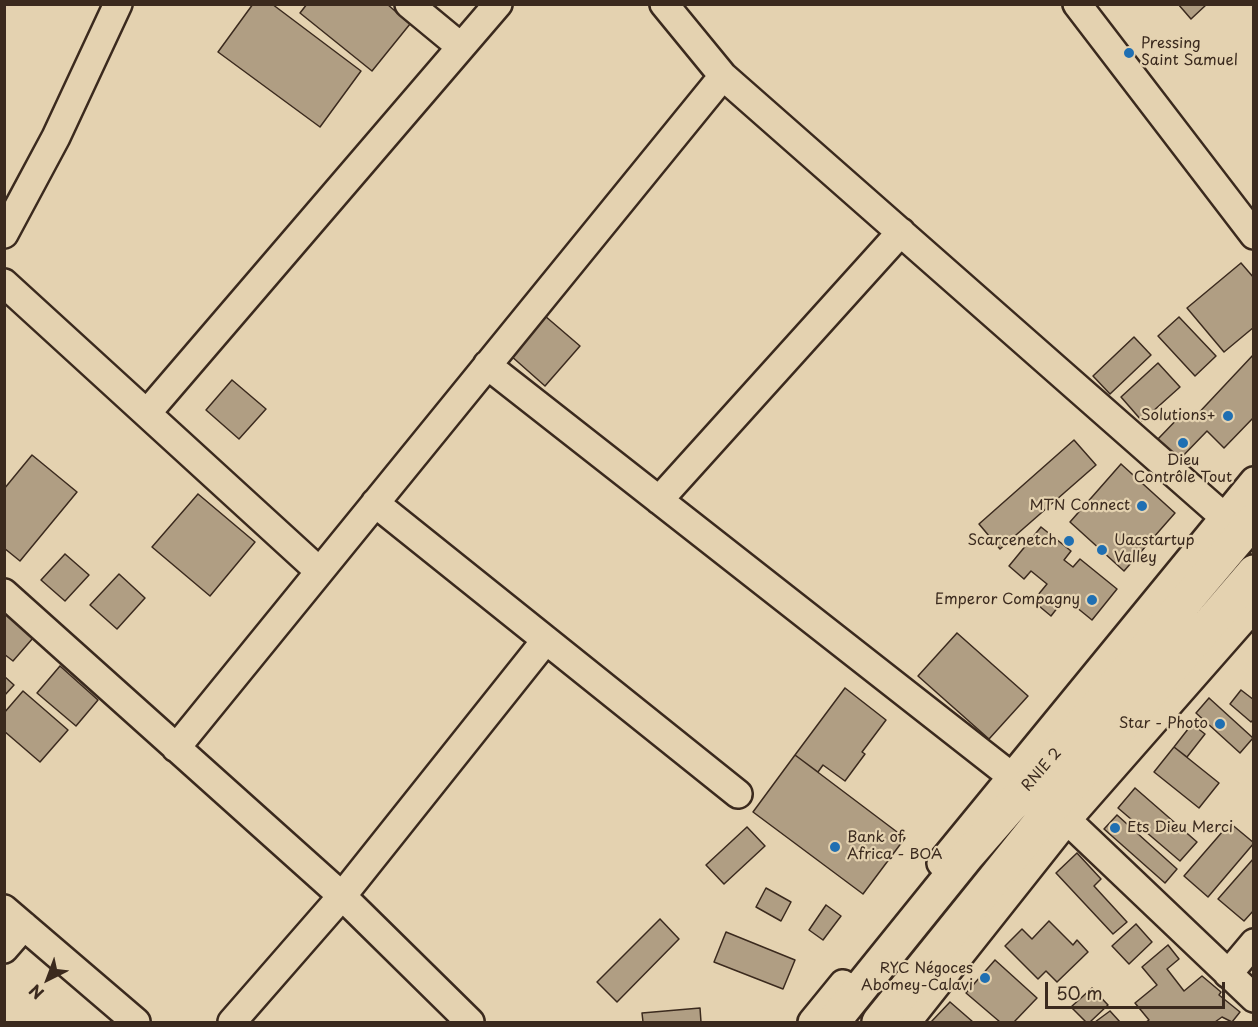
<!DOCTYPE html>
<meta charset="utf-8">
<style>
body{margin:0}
#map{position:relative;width:1258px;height:1027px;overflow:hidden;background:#e4d2b0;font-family:"Playpen Sans",sans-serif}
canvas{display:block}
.frame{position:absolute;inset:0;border:6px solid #3b2a1e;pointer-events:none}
.north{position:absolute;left:18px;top:949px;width:60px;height:60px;-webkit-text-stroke:4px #e4d2b0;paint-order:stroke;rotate:222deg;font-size:16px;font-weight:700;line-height:24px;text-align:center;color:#3b2a1e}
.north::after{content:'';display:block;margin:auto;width:21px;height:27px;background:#3b2a1e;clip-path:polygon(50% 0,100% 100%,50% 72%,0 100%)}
.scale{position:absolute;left:1045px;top:982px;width:180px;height:27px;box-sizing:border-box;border:3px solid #3b2a1e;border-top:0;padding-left:8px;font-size:18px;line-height:21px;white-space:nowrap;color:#3b2a1e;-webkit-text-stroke:4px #e4d2b0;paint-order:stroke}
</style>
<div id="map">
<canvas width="1258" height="1027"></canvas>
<div class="frame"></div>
<div class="north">N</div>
<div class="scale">50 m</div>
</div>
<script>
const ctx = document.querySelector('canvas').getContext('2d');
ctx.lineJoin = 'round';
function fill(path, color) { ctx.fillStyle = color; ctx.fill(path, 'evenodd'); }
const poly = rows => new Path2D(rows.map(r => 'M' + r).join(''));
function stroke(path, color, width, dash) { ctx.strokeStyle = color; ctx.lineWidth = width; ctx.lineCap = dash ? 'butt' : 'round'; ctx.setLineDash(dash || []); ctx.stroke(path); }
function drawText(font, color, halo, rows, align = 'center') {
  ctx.font = font + ' "Playpen Sans",sans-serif'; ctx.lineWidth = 4.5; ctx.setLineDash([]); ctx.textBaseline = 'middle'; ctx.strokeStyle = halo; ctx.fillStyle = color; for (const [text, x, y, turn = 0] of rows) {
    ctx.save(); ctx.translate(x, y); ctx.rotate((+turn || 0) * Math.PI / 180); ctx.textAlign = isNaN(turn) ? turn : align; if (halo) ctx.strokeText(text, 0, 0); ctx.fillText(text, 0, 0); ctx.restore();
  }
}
const building = poly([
 [253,4,272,4,361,71,320,127,218,52,253,4],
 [307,4,387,4,410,24,372,71,300,13,307,4],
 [1178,4,1207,4,1191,19,1178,4],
 [1241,263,1254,278,1254,327,1224,352,1187,308,1241,263],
 [545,316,580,346,545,386,510,355,545,316],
 [1179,317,1216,356,1195,376,1158,336,1179,317],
 [1134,337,1151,355,1110,394,1093,376,1134,337],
 [1254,354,1254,417,1224,448,1207,431,1179,460,1157,440,1185,411,1193,419,1254,354],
 [1158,363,1180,387,1142,421,1121,397,1158,363],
 [232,380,266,409,239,439,206,410,232,380],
 [1074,440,1096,465,1000,549,979,524,1074,440],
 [32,455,77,492,20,561,4,548,4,489,32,455],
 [1121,464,1175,513,1124,571,1070,522,1121,464],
 [198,494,255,542,210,596,152,547,198,494],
 [1041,527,1071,551,1064,560,1073,567,1080,559,1117,589,1092,620,1065,598,1051,616,1033,601,1047,584,1031,571,1024,579,1009,566,1041,527],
 [65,554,89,575,65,601,41,580,65,554],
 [119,574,145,598,117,629,90,605,119,574],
 [4,612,33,638,13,661,4,654,4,612],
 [957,633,1028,696,989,739,918,676,957,633],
 [60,666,98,700,76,726,37,693,60,666],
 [4,676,14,685,4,696,4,676],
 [845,688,886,720,862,752,865,754,845,781,823,765,818,772,795,755,845,688],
 [1241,690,1254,700,1254,719,1251,722,1230,704,1241,690],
 [23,691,68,730,40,762,4,731,4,713,23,691],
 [1209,698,1253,738,1240,753,1196,713,1209,698],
 [1192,724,1205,734,1187,757,1174,747,1192,724],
 [1174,747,1219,783,1199,808,1154,772,1174,747],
 [795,755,905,838,863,894,753,812,795,755],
 [1135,788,1197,842,1180,861,1118,808,1135,788],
 [1117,815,1177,869,1165,883,1104,829,1117,815],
 [1230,823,1254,843,1208,897,1184,876,1230,823],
 [747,827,765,846,724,884,706,865,747,827],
 [1077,853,1101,879,1094,886,1127,922,1113,934,1056,873,1077,853],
 [1254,858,1254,910,1244,921,1218,899,1254,858],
 [766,888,791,902,781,921,756,907,766,888],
 [826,905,841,916,823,940,809,930,826,905],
 [660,919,679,939,617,1002,597,982,660,919],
 [1049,921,1073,945,1077,940,1088,952,1057,982,1046,971,1038,979,1005,946,1022,929,1032,939,1049,921],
 [1136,924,1152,942,1129,964,1112,946,1136,924],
 [726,932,795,960,783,989,714,962,726,932],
 [1168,945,1179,959,1167,969,1184,991,1202,976,1221,992,1219,995,1240,1012,1232,1022,1222,1017,1215,1022,1146,1022,1149,1020,1135,1003,1157,985,1142,967,1168,945],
 [995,960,1037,998,1014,1022,1000,1022,966,993,995,960],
 [1092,988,1108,1005,1090,1022,1086,1022,1071,1007,1092,988],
 [950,1002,973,1022,931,1022,950,1002],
 [700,1008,701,1022,643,1022,642,1013,700,1008],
 [1110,1011,1120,1022,1095,1022,1110,1011]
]);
fill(building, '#b09e83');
stroke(building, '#3b2a1e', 1.5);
const minor = poly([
 [409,4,461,47],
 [664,4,723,76,1224,517],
 [1077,4,1254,235],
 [4,234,56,137,118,4],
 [4,283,319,571],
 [487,365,1011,776],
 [147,413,498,4],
 [659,500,901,232],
 [375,503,738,794],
 [4,593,342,896,470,1022],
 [176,748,723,76],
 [1067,820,1254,998],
 [941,863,1254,481],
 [4,909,136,1022],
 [4,949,24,926],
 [1228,974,1254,943],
 [232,1022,342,896,546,640],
 [812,1022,843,984],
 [907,1022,1067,820,1254,607]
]);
const highway = poly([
 [833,1022,967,856,1071,737,1254,520],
 [879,1022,1049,811,1254,572]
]);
stroke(minor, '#3b2a1e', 32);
stroke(highway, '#3b2a1e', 38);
stroke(minor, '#e4d2b0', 27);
stroke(highway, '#e4d2b0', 33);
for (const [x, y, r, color] of [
 [1129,53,6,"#1f6fb2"],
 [1228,416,6,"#1f6fb2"],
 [1183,443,6,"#1f6fb2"],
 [1142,506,6,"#1f6fb2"],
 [1069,541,6,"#1f6fb2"],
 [1102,550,6,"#1f6fb2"],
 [1092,600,6,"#1f6fb2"],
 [1220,724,6,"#1f6fb2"],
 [1115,828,6,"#1f6fb2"],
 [835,847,6,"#1f6fb2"],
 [985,978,6,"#1f6fb2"]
]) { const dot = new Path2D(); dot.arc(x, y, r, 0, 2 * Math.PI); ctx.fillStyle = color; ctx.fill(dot); stroke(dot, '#e4d2b0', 2); }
drawText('15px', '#3b2a1e', '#e4d2b0', [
 ["Pressing",1141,44,"left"],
 ["Saint Samuel",1141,61,"left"],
 ["Solutions+",1216,416],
 ["Dieu",1183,461,"center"],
 ["Contrôle Tout",1183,478,"center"],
 ["MTN Connect",1130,506],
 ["Scarcenetch",1057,541],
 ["Uacstartup",1114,541,"left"],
 ["Valley",1114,558,"left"],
 ["Emperor Compagny",1080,600],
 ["Star - Photo",1208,724],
 ["Ets Dieu Merci",1127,828,"left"],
 ["Bank of",847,838,"left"],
 ["Africa - BOA",847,855,"left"],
 ["RYC Négoces",973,969],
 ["Abomey-Calavi",973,986]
], 'right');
drawText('15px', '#3b2a1e', '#e4d2b0', [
 ["RNIE 2",1042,770,-49]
]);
</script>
